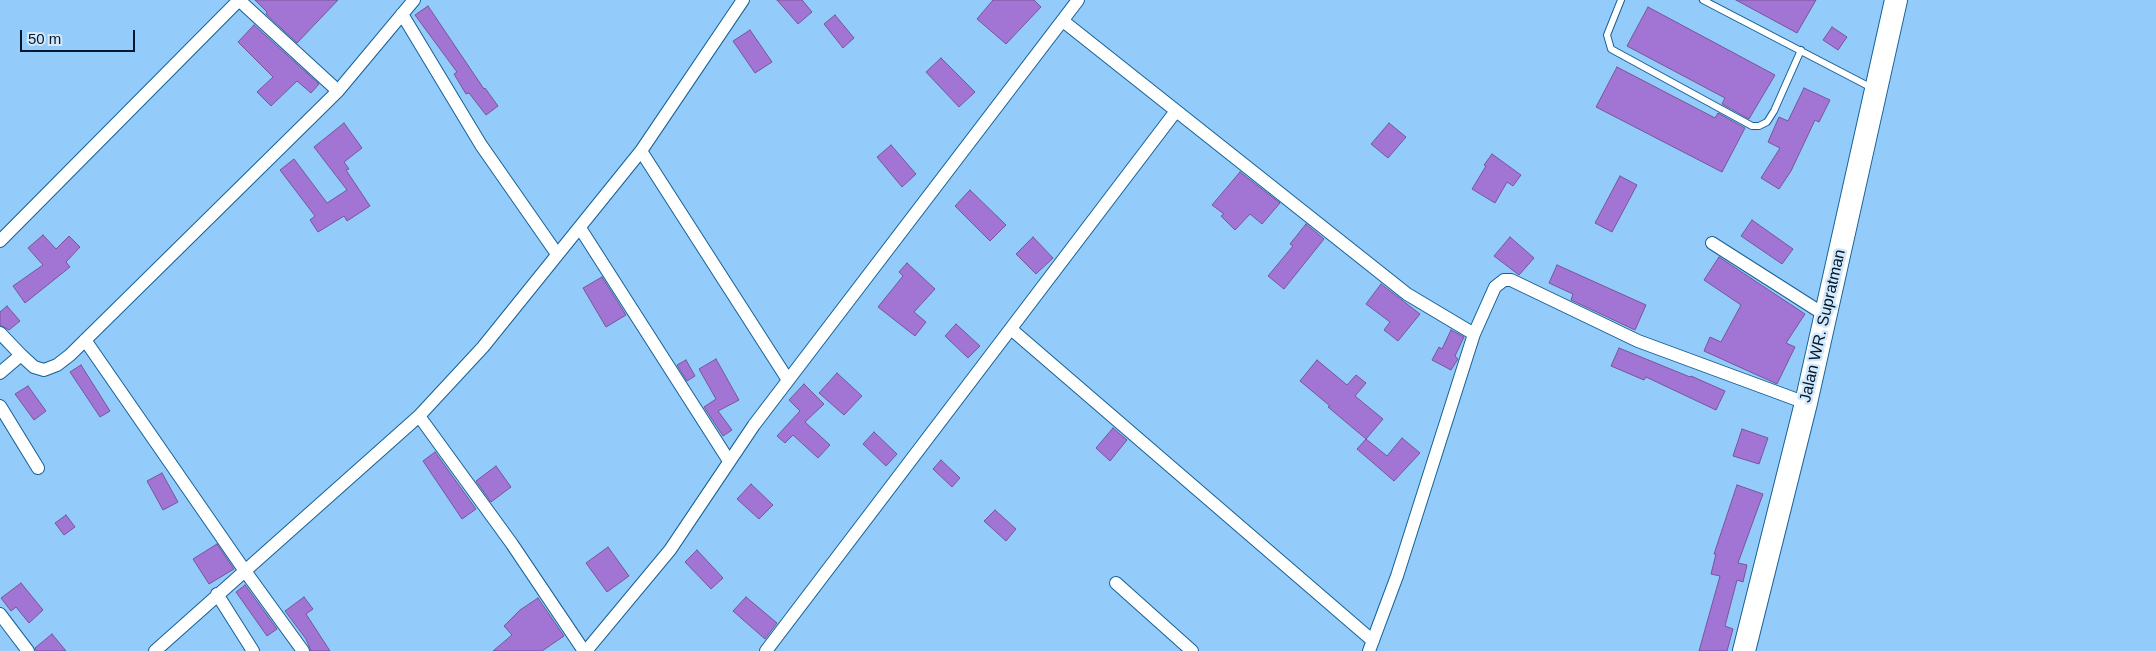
<!DOCTYPE html>
<style>
body{margin:0}
#map{position:relative;width:2156px;height:651px;overflow:hidden;background:#93cbfa;font-family:Helvetica,sans-serif}
canvas{display:block}
.scale{position:absolute;left:20px;top:30px;width:115px;height:22px;box-sizing:border-box;border:2px solid #00182d;border-top:0;padding-left:6px;font-size:15px;line-height:18px;white-space:nowrap;color:#00182d;-webkit-text-stroke:4px #d3e8fa;paint-order:stroke}
</style>
<div id="map">
<canvas width="2156" height="651"></canvas>
<div class="scale">50 m</div>
</div>
<script>
const ctx = document.querySelector('canvas').getContext('2d');
ctx.lineJoin = 'round';
function fill(path, color) { ctx.fillStyle = color; ctx.fill(path, 'evenodd'); }
const poly = rows => new Path2D(rows.map(r => 'M' + r).join(''));
function stroke(path, color, width, dash) { ctx.strokeStyle = color; ctx.lineWidth = width; ctx.lineCap = dash ? 'butt' : 'round'; ctx.setLineDash(dash || []); ctx.stroke(path); }
function drawText(font, color, halo, rows, align = 'center') {
  ctx.font = font + ' Helvetica,sans-serif'; ctx.lineWidth = 5; ctx.setLineDash([]); ctx.textBaseline = 'middle'; ctx.strokeStyle = halo; ctx.fillStyle = color; for (const [text, x, y, turn = 0] of rows) {
    ctx.save(); ctx.translate(x, y); ctx.rotate((+turn || 0) * Math.PI / 180); ctx.textAlign = isNaN(turn) ? turn : align; if (halo) ctx.strokeText(text, 0, 0); ctx.fillText(text, 0, 0); ctx.restore();
  }
}
const building = poly([
 [255,0,338,0,297,43,266,14,267,12,255,0],
 [777,0,802,0,812,12,798,24,777,0],
 [993,0,1034,0,1041,7,1006,44,977,19,993,0],
 [1736,0,1816,0,1797,33,1736,0],
 [428,6,484,89,485,88,498,106,486,115,469,93,466,94,454,74,457,72,415,15,428,6],
 [1648,7,1775,75,1749,119,1722,104,1725,98,1627,46,1648,7],
 [835,15,854,38,843,48,824,24,835,15],
 [254,25,319,84,311,93,297,81,271,106,257,92,273,77,238,42,254,25],
 [1832,27,1847,37,1838,50,1823,40,1832,27],
 [750,30,772,62,755,73,733,41,750,30],
 [941,58,975,92,959,107,926,72,941,58],
 [1617,67,1715,118,1718,113,1745,128,1722,172,1596,107,1617,67],
 [1804,88,1830,100,1819,122,1815,120,1791,171,1779,189,1761,178,1780,148,1768,142,1779,117,1788,121,1804,88],
 [344,123,362,148,344,162,349,169,346,170,370,206,347,221,344,216,318,232,310,220,315,216,280,170,294,159,327,203,347,190,314,147,344,123],
 [1389,123,1406,137,1388,158,1371,144,1389,123],
 [891,145,916,174,902,187,877,157,891,145],
 [1492,154,1521,175,1513,186,1507,182,1495,203,1472,189,1486,166,1484,165,1492,154],
 [1240,172,1280,203,1262,224,1250,214,1235,230,1221,216,1224,214,1212,205,1240,172],
 [1620,176,1637,185,1612,232,1595,223,1620,176],
 [970,190,1006,225,990,241,955,206,970,190],
 [1752,220,1793,249,1782,264,1741,236,1752,220],
 [1306,224,1324,239,1284,289,1268,276,1293,246,1290,244,1306,224],
 [43,235,56,249,69,236,80,247,66,262,70,267,25,303,13,286,43,265,28,248,43,235],
 [1033,237,1053,258,1036,274,1016,254,1033,237],
 [1510,237,1534,258,1519,275,1494,256,1510,237],
 [1719,257,1805,314,1786,343,1795,347,1777,384,1704,351,1710,337,1721,342,1741,305,1704,280,1719,257],
 [907,263,935,289,914,312,926,322,915,336,878,307,903,276,899,272,907,263],
 [1557,265,1646,305,1635,330,1571,300,1573,294,1549,283,1557,265],
 [602,277,626,315,606,327,583,288,602,277],
 [1381,284,1420,314,1398,341,1384,330,1390,322,1366,304,1381,284],
 [7,306,20,321,9,330,0,325,0,312,7,306],
 [956,324,980,346,968,358,945,336,956,324],
 [1451,330,1464,337,1455,356,1458,359,1451,370,1432,360,1439,347,1442,349,1451,330],
 [1619,348,1690,377,1691,376,1725,391,1716,410,1646,377,1644,380,1611,366,1619,348],
 [716,359,739,400,718,411,732,430,723,436,704,407,716,399,699,369,716,359],
 [686,360,695,376,687,381,677,365,686,360],
 [1317,360,1347,385,1356,375,1366,383,1355,396,1383,419,1366,439,1328,407,1330,406,1300,381,1317,360],
 [81,365,110,411,100,417,70,372,81,365],
 [837,373,862,396,844,415,819,393,837,373],
 [804,384,824,404,805,422,830,445,818,458,793,435,785,443,777,436,800,411,789,400,804,384],
 [28,386,46,411,34,420,15,394,28,386],
 [1113,428,1127,440,1110,461,1096,448,1113,428],
 [1742,429,1768,438,1759,464,1733,456,1742,429],
 [874,432,897,454,886,466,863,444,874,432],
 [1402,438,1420,453,1394,481,1357,449,1366,439,1387,456,1402,438],
 [435,452,476,509,462,519,423,461,435,452],
 [941,460,960,478,952,487,933,469,941,460],
 [496,466,511,487,491,502,476,481,496,466],
 [162,473,178,502,163,510,147,481,162,473],
 [751,484,773,505,759,519,737,499,751,484],
 [1737,485,1763,494,1738,563,1747,565,1743,582,1737,580,1725,626,1733,629,1727,651,1699,651,1720,576,1711,574,1716,554,1714,554,1737,485],
 [995,510,1016,529,1006,541,984,521,995,510],
 [66,515,75,527,64,535,55,523,66,515],
 [217,544,234,569,209,584,193,559,217,544],
 [608,547,629,576,607,592,586,563,608,547],
 [697,550,723,578,711,589,685,562,697,550],
 [21,583,43,610,29,623,16,607,11,611,1,598,21,583],
 [245,585,277,629,267,636,236,592,245,585],
 [304,597,313,609,306,614,330,651,311,651,306,639,285,611,304,597],
 [746,597,777,623,765,639,733,611,746,597],
 [538,598,564,636,542,651,493,651,512,635,504,626,520,610,538,598],
 [52,634,66,651,36,651,35,648,52,634]
]);
fill(building, '#a275d4');
stroke(building, '#76569a', 1);
const lane = poly([
 [1621,0,1607,35,1611,49,1752,126,1759,126,1767,122,1774,111,1801,50],
 [1703,0,1872,88]
]);
const street = poly([
 [239,0,338,91],
 [402,14,481,145,557,254],
 [1063,21,1407,294,1474,334,1495,287,1504,280,1511,280,1638,341,1806,403],
 [641,151,788,380],
 [580,228,729,461],
 [0,241,239,0],
 [1712,243,1825,315],
 [1011,329,1373,641],
 [0,333,21,355],
 [85,340,245,571,303,651],
 [0,373,21,355,34,367,44,370,57,365,70,355,338,91,414,0],
 [0,406,38,468],
 [419,416,512,544,584,651],
 [1116,583,1192,651],
 [217,594,253,651],
 [0,614,28,651],
 [155,651,419,416,483,347,641,151,743,0],
 [586,651,670,550,754,425,1078,0],
 [766,651,1176,111],
 [1369,651,1397,576,1474,334]
]);
const highway = poly([
 [1744,651,1806,403,1896,0]
]);
stroke(lane, '#156196', 8);
stroke(street, '#156196', 14);
stroke(highway, '#156196', 24);
stroke(lane, '#fff', 6);
stroke(street, '#fff', 12);
stroke(highway, '#fff', 22);
drawText('16px', '#00182d', '#d3e8fa', [
 ["Jalan WR. Supratman",1823,326,-77]
]);
</script>
